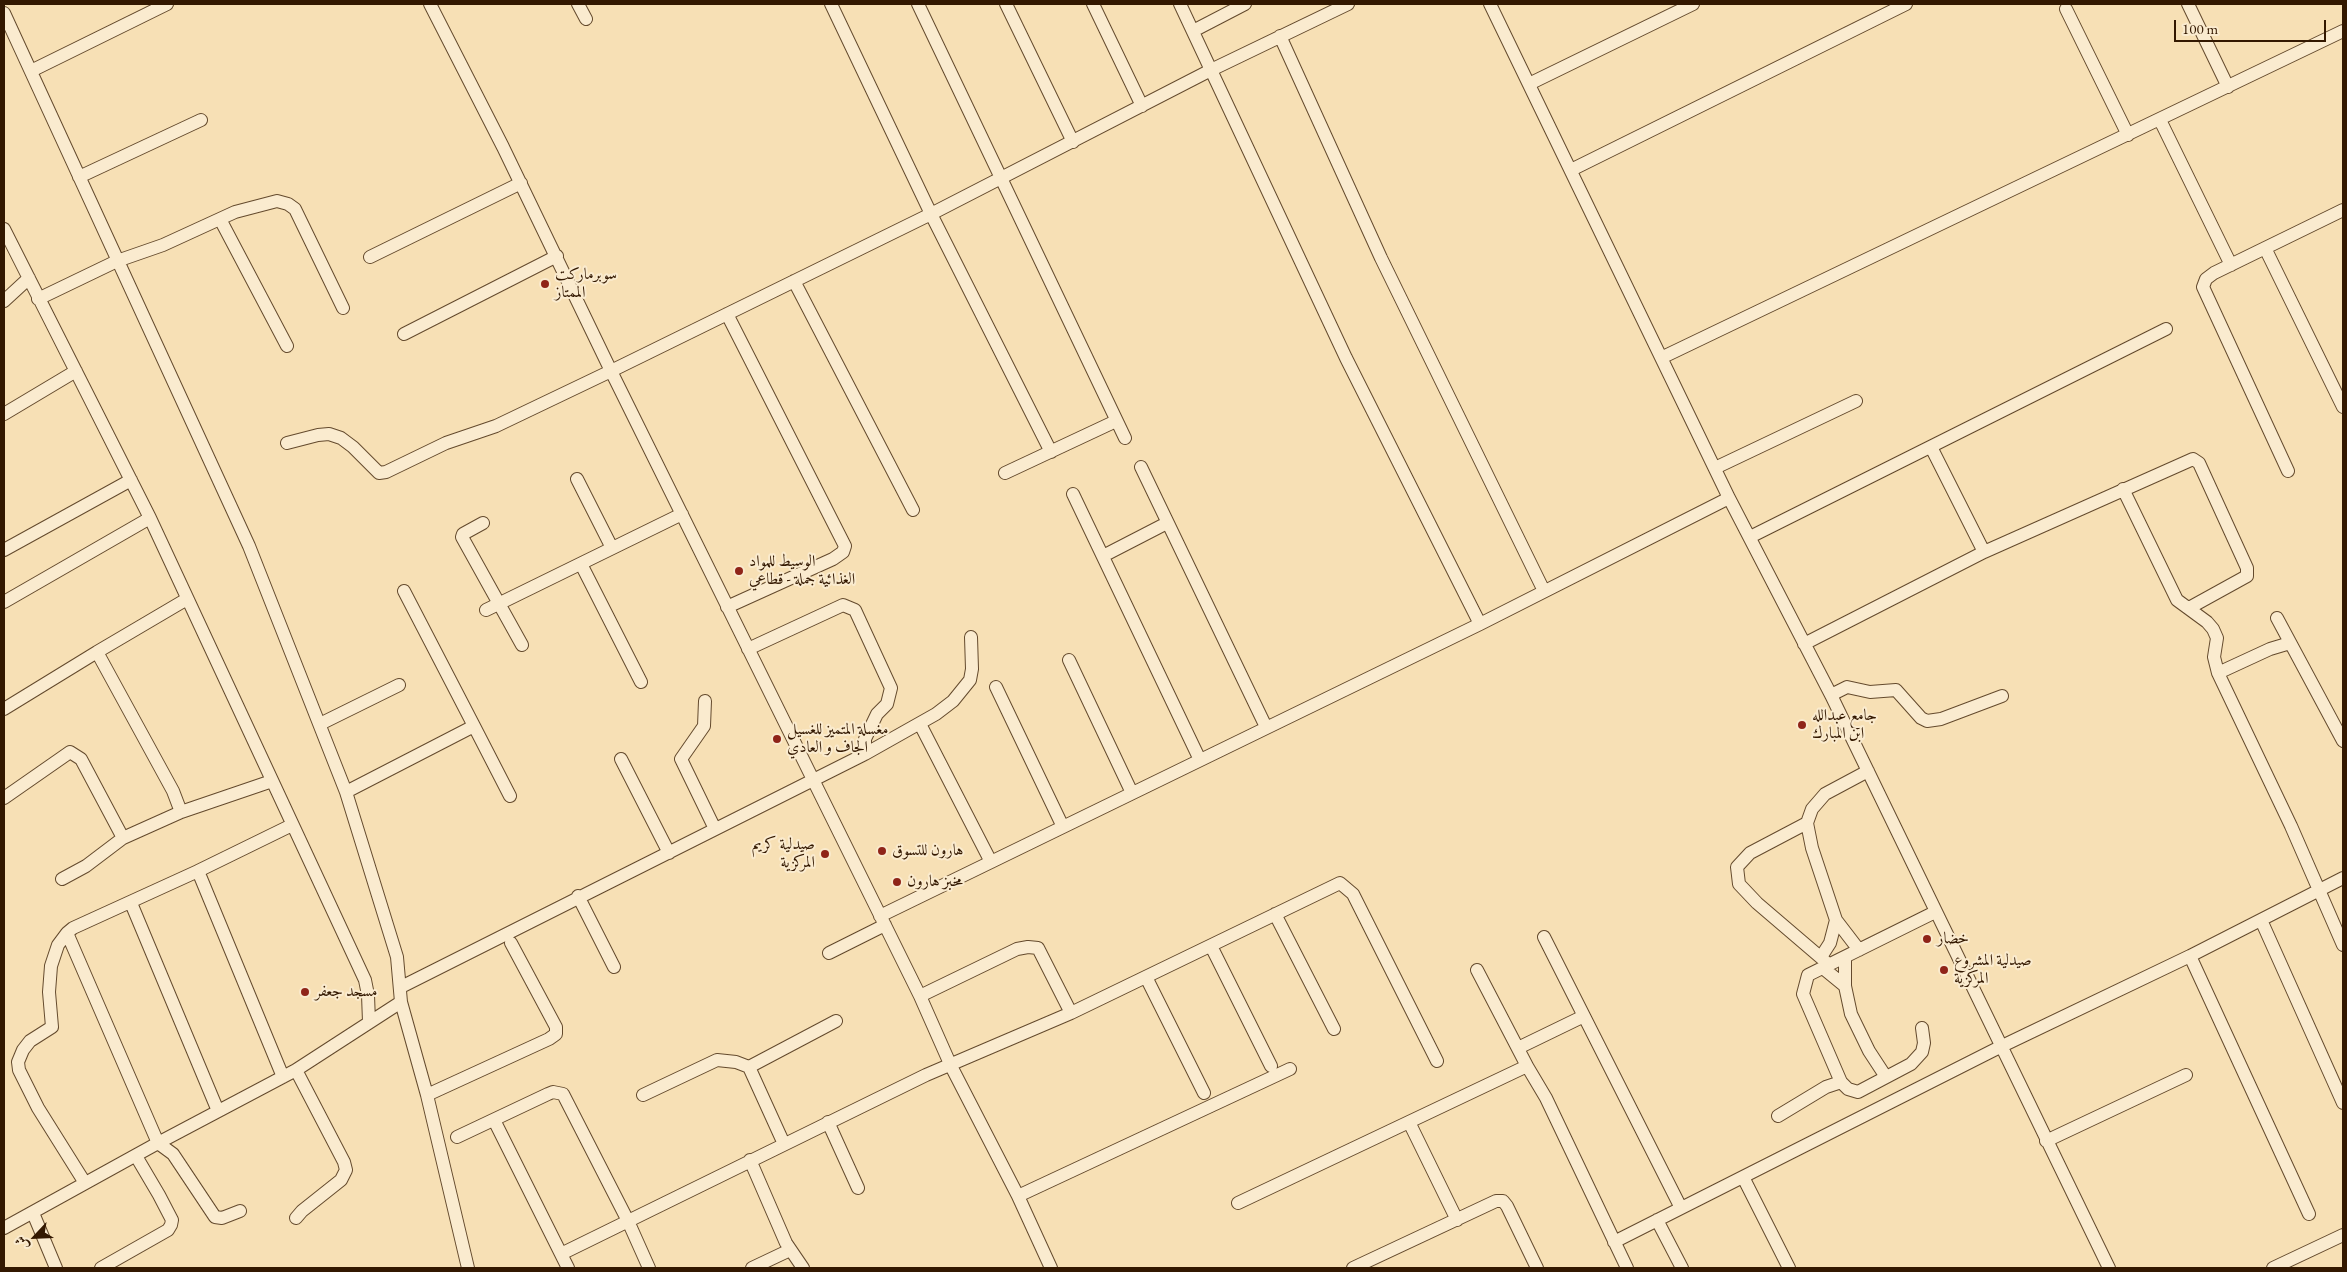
<!DOCTYPE html>
<meta charset="utf-8">
<style>
body{margin:0}
#map{position:relative;width:2347px;height:1272px;overflow:hidden;background:#f7e0b5;font-family:"EB Garamond",Amiri,serif}
canvas{display:block}
.frame{position:absolute;inset:0;border:5px solid #331800;pointer-events:none}
.north{position:absolute;left:10px;top:1212px;width:50px;height:50px;-webkit-text-stroke:4px #faebcf;paint-order:stroke;rotate:245deg;font-size:14px;font-weight:700;line-height:20px;text-align:center;color:#331800}
.north::after{content:'';display:block;margin:auto;width:18px;height:22px;background:#331800;clip-path:polygon(50% 0,100% 100%,50% 72%,0 100%)}
.scale{position:absolute;left:2174px;top:20px;width:152px;height:22px;box-sizing:border-box;border:2px solid #331800;border-top:0;padding-left:6px;font-size:15px;line-height:18px;white-space:nowrap;color:#331800;-webkit-text-stroke:4px #faebcf;paint-order:stroke}
</style>
<div id="map">
<canvas width="2347" height="1272"></canvas>
<div class="frame"></div>
<div class="north">ش</div>
<div class="scale">100 m</div>
</div>
<script>
const ctx = document.querySelector('canvas').getContext('2d');
ctx.lineJoin = 'round';
const poly = rows => new Path2D(rows.map(r => 'M' + r).join(''));
function stroke(path, color, width, dash) { ctx.strokeStyle = color; ctx.lineWidth = width; ctx.lineCap = dash ? 'butt' : 'round'; ctx.setLineDash(dash || []); ctx.stroke(path); }
function drawText(font, color, halo, rows, align = 'center') {
  ctx.font = font + ' "EB Garamond",Amiri,serif'; ctx.lineWidth = 4; ctx.setLineDash([]); ctx.textBaseline = 'middle'; ctx.strokeStyle = halo; ctx.fillStyle = color; for (const [text, x, y, turn = 0] of rows) {
    ctx.save(); ctx.translate(x, y); ctx.rotate((+turn || 0) * Math.PI / 180); ctx.textAlign = isNaN(turn) ? turn : align; if (halo) ctx.strokeText(text, 0, 0); ctx.fillText(text, 0, 0); ctx.restore();
  }
}
const minor = poly([
 [430,4,503,147,611,371,920,996,951,1066,1018,1196,1051,1268],
 [578,4,586,19],
 [831,4,931,214,1051,452],
 [918,4,1125,438],
 [1006,4,1073,142],
 [1093,4,1142,106],
 [1180,4,1346,358,1480,624],
 [1490,4,1729,498,1831,695,2109,1268],
 [2188,4,2228,87],
 [2066,9,2128,135],
 [4,13,249,546,346,792,397,957,401,1002,296,1070,158,1143,4,1228],
 [1193,31,1245,4],
 [1280,36,1381,258,1544,591],
 [31,71,167,4],
 [1529,84,1693,4],
 [2160,120,2231,265],
 [1571,170,1906,4],
 [79,177,201,120],
 [220,219,287,346],
 [4,229,150,518,365,980,368,995,369,1022],
 [2265,248,2343,407],
 [370,257,521,183],
 [794,281,913,510],
 [38,299,117,261,163,245,235,212,277,201,288,204,295,209,343,308],
 [4,301,29,278],
 [727,314,845,546,843,552,833,559,727,607],
 [404,334,557,256],
 [1663,357,2343,31],
 [4,414,76,371],
 [287,443,318,435,329,434,341,438,353,447,379,473,386,472,446,443,496,426,611,371,931,214,1211,70,1348,4],
 [1931,447,1984,552],
 [1141,467,1266,727],
 [1715,468,1856,401],
 [2288,471,2203,287,2206,279,2214,273,2343,210],
 [1005,473,1116,421],
 [577,479,612,548],
 [2123,489,2177,600,2207,622,2213,629,2217,638,2214,657,2218,673,2291,826,2343,945],
 [1073,494,1200,760],
 [483,523,463,534,462,537,522,645],
 [1750,537,2166,329],
 [4,550,131,480],
 [1103,556,1167,523],
 [581,564,641,682],
 [187,599,97,652,173,791,181,812,272,781],
 [4,602,150,518],
 [486,610,682,514],
 [2277,618,2343,741],
 [1804,644,1984,552,2193,459,2199,463,2247,568,2247,576,2189,608],
 [748,649,843,605,855,610,891,688,887,704,877,714,865,739,865,754],
 [1069,660,1132,793],
 [2218,673,2270,649,2290,643],
 [996,687,1063,827],
 [1831,695,1847,687,1870,692,1896,690,1921,718,1927,721,1941,719,2002,696],
 [705,701,704,726,681,759,715,829],
 [4,709,97,652],
 [320,724,399,685],
 [920,724,991,862],
 [474,726,510,796],
 [621,759,669,853],
 [346,792,474,726,404,591],
 [4,798,70,752,81,759,123,838,181,812],
 [1807,823,1750,853,1737,867,1739,884,1757,903,1826,962],
 [198,871,73,928,67,933,158,1143,173,1154,215,1217,222,1218,240,1211],
 [62,879,86,866,123,838],
 [578,896,614,967],
 [131,903,218,1111],
 [1275,914,1334,1029],
 [880,916,1480,624,1729,498],
 [1836,920,1859,950],
 [2261,920,2343,1103],
 [67,933,58,945,51,966,49,992,52,1027,30,1041,23,1050,18,1062,19,1070,38,1108,85,1183],
 [1544,937,1681,1208],
 [1211,946,1271,1066],
 [829,953,885,925],
 [2190,956,2309,1214],
 [1821,957,1830,943,1836,920,1812,848,1807,823,1812,809,1825,794,1868,771],
 [1845,957,1845,986,1851,1014,1869,1051,1886,1077],
 [1823,968,1845,986],
 [1477,970,1527,1066],
 [1146,977,1204,1093],
 [401,987,865,754,936,714,953,701,970,680,972,669,971,637],
 [920,996,1017,949,1028,947,1038,948,1071,1013],
 [401,1002,427,1095,468,1268],
 [1518,1048,1584,1016],
 [749,1067,836,1021],
 [296,1070,344,1162,346,1170,341,1180,302,1211,296,1218],
 [283,1077,198,871,292,825],
 [1841,1082,1803,994,1808,975,1935,912],
 [427,1095,549,1039,556,1034,556,1027,511,943],
 [643,1095,717,1060,736,1062,749,1067,784,1144],
 [1778,1116,1826,1087,1841,1082,1848,1089,1858,1092,1911,1064,1922,1052,1924,1043,1922,1028],
 [494,1120,568,1268],
 [828,1122,858,1188],
 [1409,1122,1457,1220],
 [457,1137,548,1094,553,1092,563,1094,628,1221,649,1268],
 [2046,1141,2186,1075],
 [750,1160,786,1243,803,1268],
 [1743,1177,1789,1268],
 [1018,1196,1290,1069],
 [1238,1203,1527,1066,1546,1098,1627,1268],
 [33,1213,56,1268],
 [1657,1220,1682,1268],
 [1614,1242,2000,1047,2190,956,2343,878],
 [561,1254,926,1075,1071,1013,1340,883,1353,894,1437,1061],
 [101,1268,168,1230,171,1225,172,1220,159,1195,136,1156],
 [752,1268,790,1250],
 [1353,1268,1496,1201,1503,1201,1507,1206,1537,1268],
 [2273,1268,2343,1235]
]);
stroke(minor, '#644a2d', 14);
stroke(minor, '#faebcf', 12);
for (const [x, y, r, color] of [
 [545,284,5,"#8f2418"],
 [739,571,5,"#8f2418"],
 [1802,725,5,"#8f2418"],
 [777,739,5,"#8f2418"],
 [882,851,5,"#8f2418"],
 [825,854,5,"#8f2418"],
 [897,882,5,"#8f2418"],
 [1927,939,5,"#8f2418"],
 [1944,970,5,"#8f2418"],
 [305,992,5,"#8f2418"]
]) { const dot = new Path2D(); dot.arc(x, y, r, 0, 2 * Math.PI); ctx.fillStyle = color; ctx.fill(dot); stroke(dot, '#faebcf', 2); }
drawText('16px', '#331800', '#faebcf', [
 ["سوبرماركت",555,275],
 ["الممتاز",555,293],
 ["الوسيط للمواد",749,562],
 ["الغذائية جملة - قطاعي",749,580],
 ["جامع عبدالله",1812,716],
 ["ابن المبارك",1812,734],
 ["مغسلة المتميز للغسيل",787,730],
 ["الجاف و العادي",787,748],
 ["صيدلية كريم",815,845,"right"],
 ["المركزية",815,863,"right"],
 ["هارون للتسوق",892,851],
 ["مخبز هارون",907,882],
 ["خضار",1937,939],
 ["صيدلية المشروع",1954,961],
 ["المركزية",1954,979],
 ["مسجد جعفر",315,992]
], 'left');
</script>
